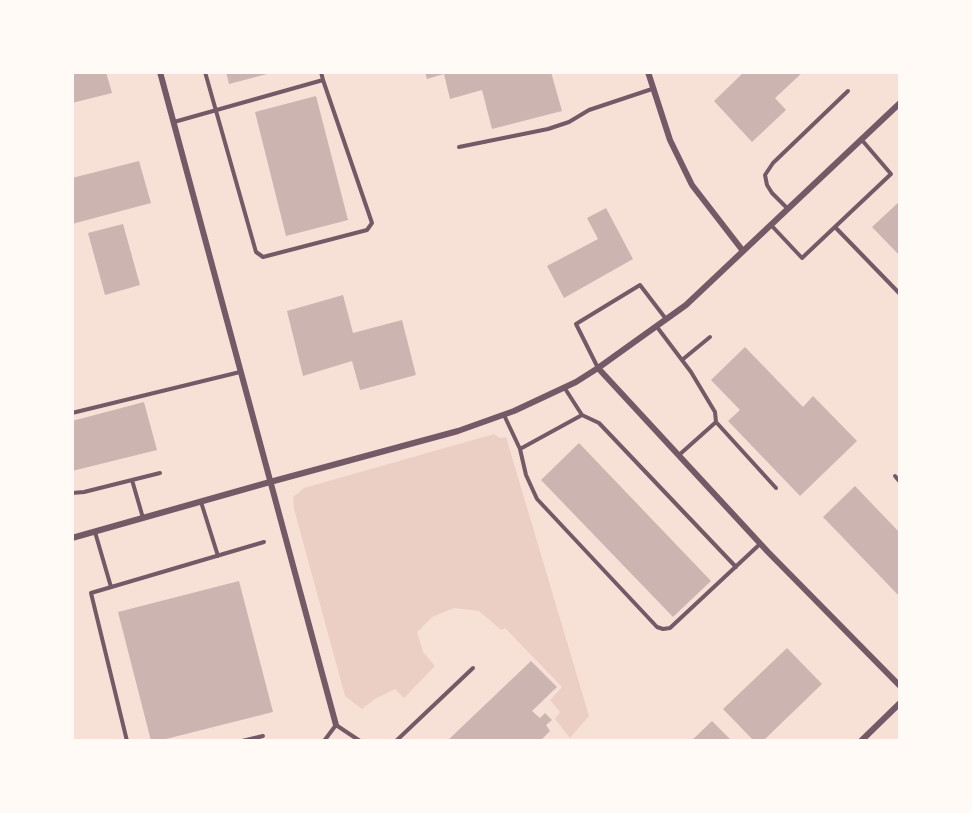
<!DOCTYPE html>
<style>
body{margin:0}
#map{position:relative;width:972px;height:813px;overflow:hidden;background:#f7e1d7;font-family:"DM Sans",sans-serif}
canvas{display:block}
.frame{position:absolute;inset:0;border:74px solid #fffaf5;pointer-events:none}
</style>
<div id="map">
<canvas width="972" height="813"></canvas>
<div class="frame"></div>
</div>
<script>
const ctx = document.querySelector('canvas').getContext('2d');
ctx.lineJoin = 'round';
function fill(path, color) { ctx.fillStyle = color; ctx.fill(path, 'evenodd'); }
const poly = rows => new Path2D(rows.map(r => 'M' + r).join(''));
function stroke(path, color, width, dash) { ctx.strokeStyle = color; ctx.lineWidth = width; ctx.lineCap = dash ? 'butt' : 'round'; ctx.setLineDash(dash || []); ctx.stroke(path); }
fill(poly([
 [494,434,500,438,506,437,589,716,570,738,555,719,560,712,550,700,562,687,505,628,501,630,479,611,454,608,432,617,417,632,423,652,435,666,404,698,395,689,375,699,362,709,345,696,294,509,293,497,304,488]
]), '#ebcfc5');
fill(poly([
 [72,72,106,72,112,93,72,103],
 [226,72,271,72,271,73,229,84],
 [425,72,551,72,562,111,492,129,482,90,450,99,444,74,427,79],
 [744,72,803,72,775,98,786,110,752,142,714,101],
 [316,96,348,220,286,236,255,112],
 [139,161,151,203,72,224,72,178],
 [900,201,900,256,872,227],
 [606,208,633,259,564,298,547,266,598,239,587,218],
 [123,224,140,285,105,295,88,233],
 [343,295,353,333,402,320,416,375,360,390,352,361,303,376,287,311],
 [745,347,803,407,813,396,857,441,800,496,728,421,740,410,711,380],
 [144,402,157,450,72,471,72,421],
 [579,443,711,581,673,617,541,480],
 [855,486,900,533,900,597,823,517],
 [239,581,273,712,158,741,151,741,118,612],
 [787,648,822,684,763,741,754,741,723,709],
 [531,661,557,687,532,711,540,718,545,713,552,720,546,725,550,731,540,741,447,741],
 [712,721,732,741,691,741]
]), '#ccb4b1');
stroke(poly([
 [205,72,256,252,263,257,367,230,372,223,323,80],
 [174,122,323,80,321,72],
 [459,147,548,129,569,122,589,110,652,89],
 [788,209,772,193,767,185,765,175,773,163,848,91],
 [771,225,802,258,891,174,861,139],
 [835,227,900,294],
 [657,327,691,372,715,412,716,422,679,455],
 [682,360,710,337],
 [598,368,576,324,640,285,666,319],
 [564,387,582,415,599,423,736,567],
 [72,413,240,372],
 [504,415,520,449,526,475,537,499,657,627,663,629,670,628,760,544],
 [716,422,776,488],
 [520,449,582,415],
 [895,476,900,482],
 [132,480,143,518],
 [72,493,84,492,160,473],
 [201,502,218,556],
 [95,532,111,587],
 [127,741,91,593,264,542],
 [242,741,263,736],
 [324,741,336,725,360,741],
 [396,741,473,668]
]), '#755966', 4);
stroke(poly([
 [160,72,336,725],
 [648,72,670,140,692,185,743,251],
 [598,368,768,552,900,686],
 [72,538,270,482,458,431,514,411,576,382,598,368,686,305,900,103],
 [861,741,900,703]
]), '#755966', 6);
</script>
